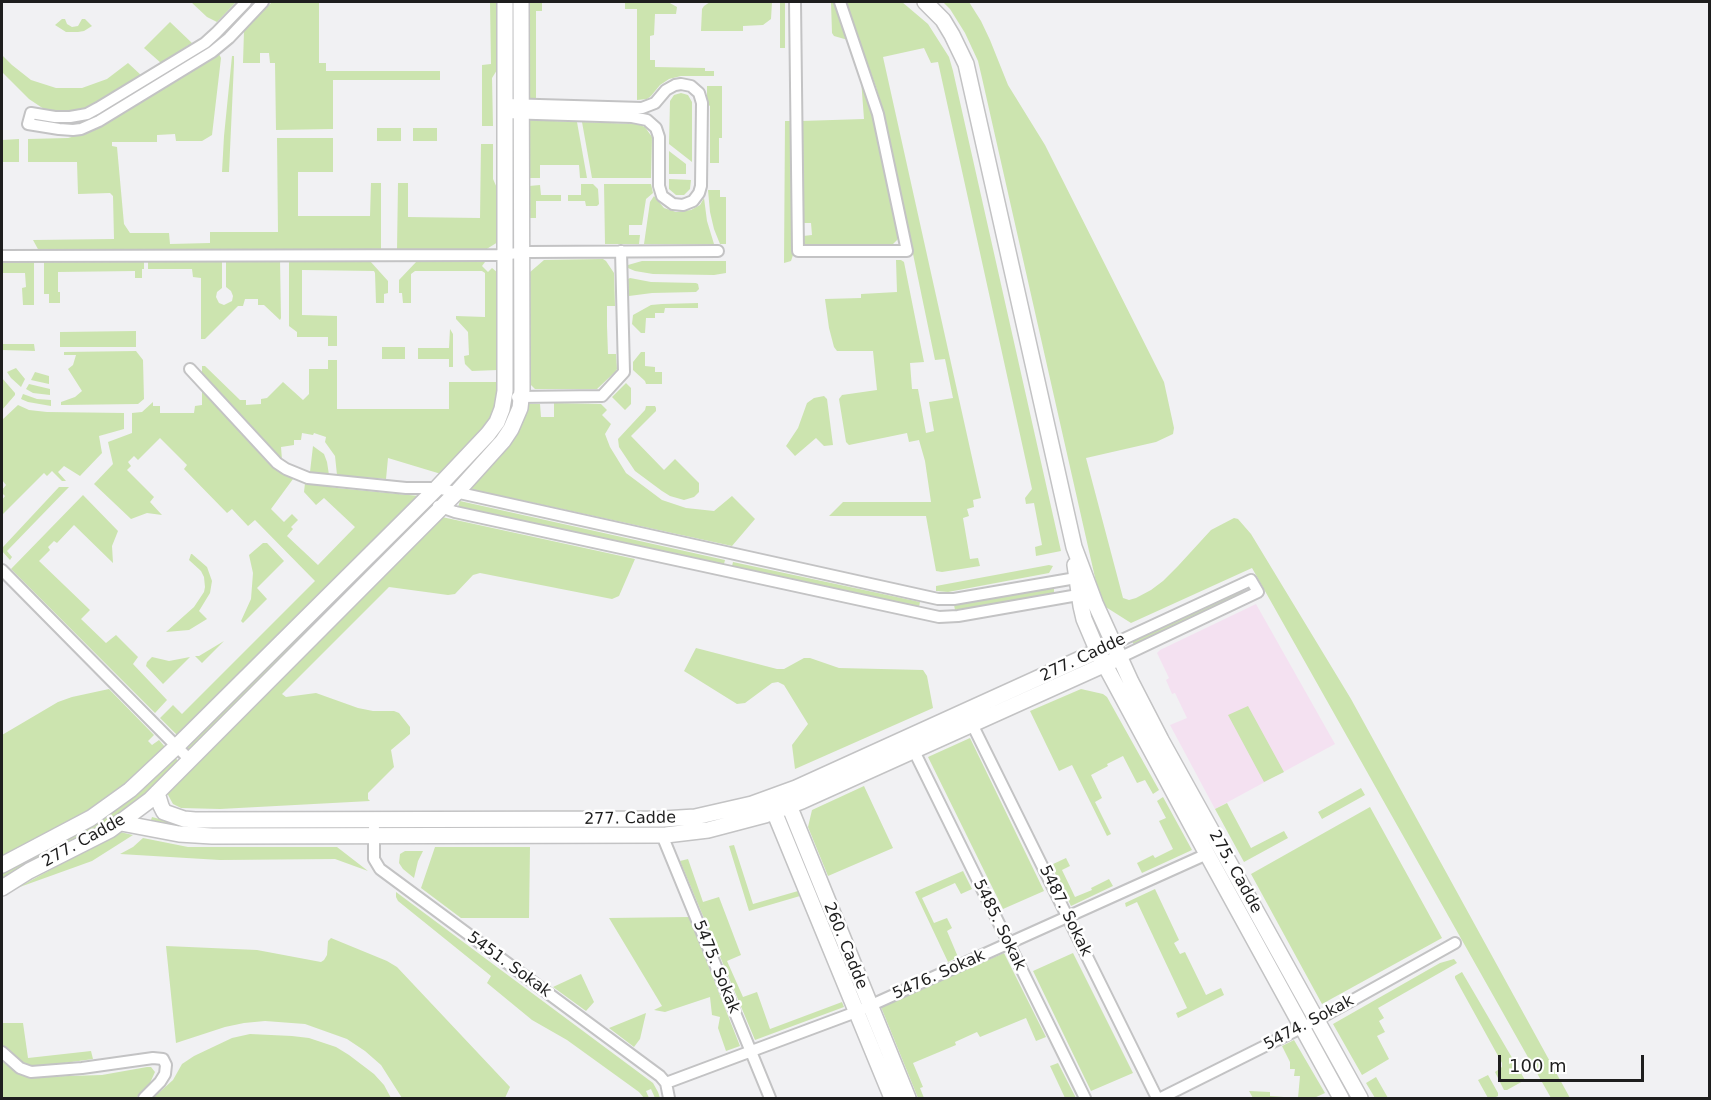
<!DOCTYPE html>
<style>
body{margin:0}
#map{position:relative;width:1711px;height:1100px;overflow:hidden;background:#f1f1f3;font-family:"DejaVu Sans",sans-serif}
canvas{display:block}
.frame{position:absolute;inset:0;border:3px solid #1e1e1e;pointer-events:none}
.scale{position:absolute;left:1498px;top:1055px;width:146px;height:27px;box-sizing:border-box;border:3px solid #1e1e1e;border-top:0;padding-left:8px;font-size:18px;line-height:21px;white-space:nowrap;color:#1e1e1e;-webkit-text-stroke:4px #fff;paint-order:stroke}
</style>
<div id="map">
<canvas width="1711" height="1100"></canvas>
<div class="frame"></div>
<div class="scale">100 m</div>
</div>
<script>
const ctx = document.querySelector('canvas').getContext('2d');
ctx.lineJoin = 'round';
function fill(path, color) { ctx.fillStyle = color; ctx.fill(path, 'evenodd'); }
const poly = rows => new Path2D(rows.map(r => 'M' + r).join(''));
function stroke(path, color, width, dash) { ctx.strokeStyle = color; ctx.lineWidth = width; ctx.lineCap = dash ? 'butt' : 'round'; ctx.setLineDash(dash || []); ctx.stroke(path); }
function drawText(font, color, halo, rows, align = 'center') {
  ctx.font = font + ' "DejaVu Sans",sans-serif'; ctx.lineWidth = 5; ctx.setLineDash([]); ctx.textBaseline = 'middle'; ctx.strokeStyle = halo; ctx.fillStyle = color; for (const [text, x, y, turn = 0] of rows) {
    ctx.save(); ctx.translate(x, y); ctx.rotate((+turn || 0) * Math.PI / 180); ctx.textAlign = isNaN(turn) ? turn : align; if (halo) ctx.strokeText(text, 0, 0); ctx.fillText(text, 0, 0); ctx.restore();
  }
}
fill(poly([
 [1256,604,1335,744,1215,809,1170,725,1187,718,1175,693,1172,694,1166,680,1169,678,1157,653,1160,650]
]), '#f4e1f1');
fill(poly([
 [191,2,236,2,217,22,207,17],
 [272,2,319,2,319,63,326,63,326,71,440,71,440,80,333,80,333,129,276,130,275,63,270,63,269,53,260,53,260,63,243,63,244,31],
 [490,2,497,2,497,70,492,78,493,126,482,126,482,65,491,64],
 [529,2,542,2,542,11,536,11,536,99,529,99],
 [625,2,668,2,677,7,676,14,655,14,654,35,650,36,650,60,655,60,655,67,705,68,705,71,714,71,714,76,681,76,669,79,660,85,651,96,647,99,637,100,637,9,625,9],
 [710,2,772,2,771,19,763,25,743,26,743,31,701,31,702,9,704,6],
 [780,2,785,2,785,48,780,48],
 [831,2,835,2,848,40,834,36,832,33],
 [845,2,902,2,928,24,949,57,953,71,1061,551,1036,556,1035,547,1042,545,1034,503,1026,504,1025,498,1032,489,938,62,931,63,924,48,883,57,981,498,973,500,974,507,967,509,969,516,963,518,970,559,978,558,980,566,942,572,936,571,926,516,829,516,843,502,931,502,925,461,919,440,909,442,907,433,849,445,846,442,839,399,842,395,877,390,873,351,837,351,834,347,829,328,825,299,861,298,861,294,897,292,896,260,901,260,904,262,924,362,910,363,912,389,918,389,926,433,934,431,929,402,953,398,945,359,935,360,885,119,876,87],
 [943,2,969,2,981,21,990,40,1008,85,1045,145,1164,382,1174,428,1173,434,1156,442,1086,458,1123,598,1129,600,1136,598,1151,590,1163,581,1178,566,1211,530,1234,518,1238,519,1251,534,1351,699,1570,1098,1551,1098,1252,568,1131,623,1101,604,982,78,978,61,965,33,950,9],
 [62,19,65,19,67,24,72,27,78,26,82,19,85,19,92,26,84,31,78,32,66,32,55,25],
 [170,22,192,43,161,63,144,48],
 [208,47,209,49,97,118,83,123,64,125,64,122,82,120,96,116],
 [219,54,221,58,212,135,202,141,176,141,175,134,157,135,157,142,112,142,112,146,117,147,124,224,130,233,169,233,170,244,210,243,210,232,278,232,277,138,333,138,333,172,298,172,298,216,370,216,371,183,381,183,381,250,39,251,33,240,114,239,113,196,110,193,78,194,77,162,28,162,28,139,68,138,89,132,193,71],
 [2,55,12,65,31,80,56,88,82,88,107,79,128,63,142,76,96,105,85,109,60,112,51,111,44,109,29,99,2,72],
 [232,56,234,56,234,63,229,172,222,172,224,136],
 [861,79,874,119,898,239,893,244,803,245,803,236,812,235,811,223,803,223,801,121,864,119],
 [707,86,722,86,722,138,719,138,719,163,710,163,710,106,707,104],
 [681,93,688,95,692,102,692,162,669,144,670,101,674,95],
 [510,120,516,120,516,237,511,237],
 [529,120,577,122,587,178,580,178,579,165,540,165,540,178,529,178],
 [785,121,792,121,793,255,791,261,784,263],
 [582,122,637,124,645,127,652,137,651,178,592,178],
 [377,128,401,128,401,141,377,141],
 [413,128,437,128,437,141,413,141],
 [19,139,19,162,2,162,2,140],
 [481,144,493,144,493,179,497,188,498,242,485,250,397,250,398,183,408,183,408,217,480,218],
 [669,151,686,164,686,174,669,174],
 [669,179,691,180,690,189,684,195,676,195,669,189],
 [581,184,593,184,598,189,599,204,597,206,586,206,585,201,568,201,568,195,581,195],
 [604,184,651,184,653,193,646,199,642,225,629,225,629,235,640,235,639,244,605,244],
 [540,185,541,195,561,195,561,201,536,201,536,218,529,218,529,186],
 [708,190,720,190,720,197,726,197,726,244,720,244,714,229,710,212],
 [654,196,664,208,676,212,691,210,700,205,704,198,707,221,714,244,644,244,650,202],
 [603,259,606,261,614,273,615,306,607,306,607,326,608,354,616,354,617,369,615,372,597,389,535,389,529,383,529,273,544,260],
 [144,260,144,269,142,269,142,278,135,278,135,271,58,272,58,292,60,292,60,303,49,303,49,294,44,294,44,261],
 [148,260,222,260,222,288,217,292,216,297,219,303,224,305,232,301,233,296,231,291,226,287,226,260,280,260,281,318,280,320,264,305,258,305,258,299,245,299,243,306,238,306,205,339,201,339,201,278,193,277,192,269,148,269],
 [289,260,370,261,388,281,388,293,384,294,384,303,376,303,375,273,374,271,302,270,302,315,337,316,337,346,328,346,328,337,297,337,297,332,289,326],
 [2,261,34,261,34,305,23,305,22,288,26,287,25,273,2,273],
 [417,261,484,261,485,262,482,266,488,272,492,268,498,273,498,370,472,371,465,364,464,356,469,355,468,332,456,319,456,316,485,317,485,273,482,271,415,271,411,274,411,303,403,303,402,293,399,293,399,280],
 [642,261,726,261,726,273,714,275,653,274,635,271,628,268,628,265],
 [510,273,516,273,516,384,511,384],
 [630,278,651,282,696,283,698,284,699,289,696,292,652,293,629,296,628,279],
 [698,303,698,308,665,308,664,313,655,313,655,318,646,318,645,333,641,333,632,324,633,315,651,305,662,304],
 [450,329,453,334,453,367,449,367,449,359,418,359,418,348,449,348],
 [136,331,136,347,60,347,60,332],
 [2,344,34,344,35,351,2,350],
 [382,347,405,347,405,359,382,359],
 [136,351,143,360,144,399,138,404,61,405,61,402,75,397,82,391,68,369,73,365,76,355,64,355,64,352],
 [641,352,645,352,645,366,655,367,655,372,662,372,662,384,646,384,645,381,633,370,633,362],
 [328,360,337,360,337,409,449,409,449,382,499,382,498,399,491,419,441,474,388,458,386,479,337,475,335,456,325,442,326,437,314,433,313,435,302,433,301,440,294,440,294,445,281,447,282,460,202,374,202,366,205,366,240,400,246,400,246,405,261,404,261,399,267,398,283,382,303,400,309,394,309,369,328,369],
 [16,368,25,379,21,387,11,378,7,372],
 [35,372,49,376,49,384,31,380],
 [2,378,15,393,15,395,2,410],
 [626,383,631,388,631,404,625,410,612,397],
 [29,384,50,389,50,395,33,393,26,389],
 [202,391,268,463,280,472,293,479,271,509,284,522,292,514,298,520,291,527,293,529,287,536,318,565,355,527,324,498,316,505,304,492,305,483,337,488,419,496,178,736,160,718,173,705,182,714,315,581,255,520,248,526,232,509,227,513,184,469,187,465,160,438,138,460,134,456,128,462,131,466,127,470,154,497,150,502,162,515,147,513,131,519,94,484,113,464,108,442,132,433,132,413,142,412,153,402,153,406,160,406,160,413,194,413,195,406,202,405],
 [23,394,37,399,51,400,51,406,28,402,21,399],
 [824,396,827,399,833,445,824,446,816,438,795,456,786,446,798,428,807,403,814,398],
 [554,403,601,404,607,410,602,415,611,424,605,434,610,447,626,473,662,500,686,508,714,511,732,496,755,519,732,546,470,489,517,433,524,418,528,404,540,404,541,417,554,417],
 [18,405,29,410,47,412,124,413,124,429,99,436,102,453,80,476,64,466,58,472,66,481,62,481,52,471,47,476,44,473,2,515,2,500,5,496,2,493,2,490,6,485,2,480,2,420],
 [646,406,655,406,656,408,656,411,631,436,664,470,675,459,699,483,699,492,694,497,684,500,670,496,662,491,635,471,619,447,618,439,645,410],
 [313,446,324,454,327,462,329,475,310,472],
 [59,487,69,487,7,551,12,557,10,560,2,551,2,546,3,547],
 [83,495,118,531,112,546,113,563,74,525,57,543,54,541,48,547,50,550,39,561,90,610,81,619,106,643,116,635,138,657,133,664,167,700,155,713,11,569],
 [460,501,725,560,724,564,458,507],
 [428,506,432,509,188,753,184,746],
 [442,517,635,559,619,596,612,599,480,573,473,575,455,594,448,595,389,587,282,694,286,697,316,693,358,708,373,711,394,711,399,713,410,727,410,734,391,750,394,767,368,793,368,799,370,801,220,809,181,808,173,804,167,793],
 [263,543,267,543,284,561,257,588,267,599,243,623,241,621,251,599,253,573,249,555],
 [191,554,192,554,207,567,212,581,210,593,199,611,207,619,189,630,166,632,194,607,204,592,205,587,204,577,201,571,189,560],
 [733,562,920,602,919,607,732,566],
 [1049,565,1053,566,1049,573,948,592,936,591,936,586],
 [1054,588,1054,593,955,610,954,605],
 [1242,590,1244,594,1134,645,1132,641],
 [224,641,202,663,195,656,199,656],
 [696,648,777,669,784,669,804,658,810,658,839,668,923,670,927,676,933,708,795,769,792,745,808,724,784,685,778,682,772,683,745,703,737,704,684,671],
 [152,657,169,661,190,657,163,684,146,666,147,662],
 [109,689,154,735,148,741,152,745,159,740,166,748,107,801,2,860,2,735,58,702,72,697],
 [1081,689,1103,694,1107,697,1159,790,1153,794,1145,780,1137,783,1123,756,1107,764,1108,766,1091,775,1102,798,1095,802,1111,834,1107,836,1072,765,1059,771,1030,711],
 [1248,706,1284,772,1264,782,1228,715],
 [970,738,1044,891,1003,909,928,757],
 [175,757,178,761,177,763,146,795,115,818,2,880,2,872],
 [864,786,893,848,828,876,808,827,812,810],
 [1361,788,1365,795,1322,819,1318,812],
 [1163,797,1192,850,1142,873,1137,863,1153,855,1155,858,1173,849,1159,821,1166,818,1157,801],
 [1227,803,1251,848,1284,831,1288,838,1244,862,1215,809],
 [1370,807,1442,938,1322,1004,1251,874],
 [755,808,715,822,663,829,384,830,384,826],
 [152,817,186,826,351,826,351,830,186,829,151,820],
 [120,832,133,835,92,861,17,888],
 [143,838,188,847,337,847,368,871,335,859,220,860,120,854,133,847],
 [734,845,753,904,798,891,800,896,749,911,729,846],
 [435,847,530,847,529,918,461,918,421,888],
 [405,851,423,851,418,861,414,878,403,869,399,863,400,854],
 [1066,858,1070,866,1062,870,1075,897,1092,890,1091,888,1109,879,1113,886,1071,906,1051,865],
 [688,859,703,902,719,897,741,955,727,961,743,997,757,992,770,1029,842,1002,844,1007,755,1040,680,861],
 [963,871,972,889,961,894,955,883,922,898,934,923,947,918,952,928,947,931,958,957,948,962,915,892],
 [1155,889,1179,940,1174,943,1180,954,1185,952,1206,995,1221,988,1224,995,1178,1018,1176,1013,1187,1008,1137,902,1126,907,1125,903],
 [396,892,653,1083,658,1092,660,1098,655,1098,651,1089,646,1091,649,1098,644,1098,639,1092,567,1040,532,1020,487,983,491,976,398,901,396,897],
 [689,917,740,1046,726,1051,718,1028,720,1017,712,1015,710,997,665,1012,654,1010,662,1006,609,918],
 [331,938,387,961,397,967,510,1087,505,1098,402,1098,381,1065,365,1051,347,1039,305,1024,265,1021,244,1023,225,1027,176,1043,166,946,257,950,321,962,324,960,327,955,328,941],
 [1004,953,1046,1037,1036,1041,1026,1018,980,1037,977,1032,955,1042,956,1045,913,1063,923,1087,920,1088,924,1098,918,1098,881,1007],
 [1073,953,1133,1073,1091,1091,1033,971],
 [1454,959,1457,963,1378,1008,1384,1018,1379,1021,1385,1032,1377,1036,1389,1059,1362,1075,1333,1024,1440,963],
 [1462,972,1525,1080,1507,1090,1504,1090,1495,1072,1502,1067,1502,1063,1455,978,1455,976],
 [581,974,594,1002,586,1011,553,987],
 [646,1013,640,1039,634,1047,609,1028],
 [2,1023,23,1023,28,1058,91,1051,93,1059,36,1067,30,1066,25,1064,2,1046],
 [250,1034,292,1036,309,1038,336,1047,349,1055,374,1074,384,1085,391,1098,153,1098,173,1080,182,1064,194,1056,232,1038],
 [1294,1040,1325,1093,1314,1098,1253,1098,1249,1091,1270,1092,1270,1096,1298,1098,1300,1076,1294,1076,1295,1069,1290,1069,1290,1062,1282,1046],
 [2,1060,21,1074,35,1077,102,1075,147,1067,151,1067,155,1072,150,1083,136,1098,2,1098],
 [1058,1063,1076,1098,1065,1098,1050,1066],
 [1488,1075,1498,1093,1498,1096,1494,1098,1488,1098,1478,1080],
 [1376,1077,1388,1098,1375,1098,1366,1083]
]), '#cce4af');
const street = poly([
 [246,2,216,33,205,43,98,108,87,114,70,117,55,117,31,113,28,124,59,129,73,130,81,129,99,121,212,52,229,38,263,2],
 [795,2,798,251,907,251,878,114,840,2],
 [505,104,642,108,655,103,666,90,675,85,681,84,691,86,699,93,702,103,701,186,699,193,693,201,683,205,673,204,662,196,659,186,659,137,656,128,647,120,632,117,505,113],
 [2,256,498,255,529,252,718,251],
 [190,369,277,463,286,469,308,478,406,488,437,488,938,599,954,599,1076,578],
 [517,397,602,396,624,372,621,251],
 [438,506,455,512,939,617,958,616,1078,595],
 [2,570,190,760],
 [1113,644,1251,580,1258,592,1119,658],
 [972,724,1157,1098],
 [914,751,1085,1098],
 [374,828,374,859,380,869,660,1076,666,1083,669,1098],
 [662,835,770,1098],
 [2,1052,20,1068,31,1072,82,1068,153,1058,163,1059,166,1065,165,1074,160,1082,144,1098],
 [666,1083,856,1012,1207,854],
 [1161,1098,1317,1020,1455,943]
]);
const secondary = poly([
 [925,2,943,20,952,35,966,64,1074,547,1095,603,1131,682,1161,740,1360,1098],
 [1075,565,1081,606,1084,619,1098,652,1207,854,1341,1098],
 [157,793,161,806,164,812,184,819,195,820,663,819,695,817,752,804,796,788,1113,644],
 [786,798,908,1098],
 [771,804,892,1098],
 [121,823,179,834,212,836,666,835,708,830,765,815,802,801,1119,658],
 [2,865,91,818,130,790,177,746,437,488,488,434,497,422,502,409,505,391,505,2],
 [2,888,29,871,110,830,150,800,457,492,503,441,511,429,520,408,522,390,521,2]
]);
stroke(street, '#c3c3c4', 14);
stroke(secondary, '#c3c3c4', 18);
stroke(street, '#fff', 10);
stroke(secondary, '#fff', 15);
drawText('16px', '#1e1e1e', '#fff', [
 ["277. Cadde",1083,658,-25],
 ["277. Cadde",630,819,-1],
 ["277. Cadde",84,841,-29],
 ["275. Cadde",1235,872,61],
 ["5487. Sokak",1065,911,64],
 ["5485. Sokak",999,925,64],
 ["260. Cadde",845,946,68],
 ["5451. Sokak",509,965,36],
 ["5475. Sokak",716,967,68],
 ["5476. Sokak",939,975,-24],
 ["5474. Sokak",1309,1023,-28]
]);
</script>
